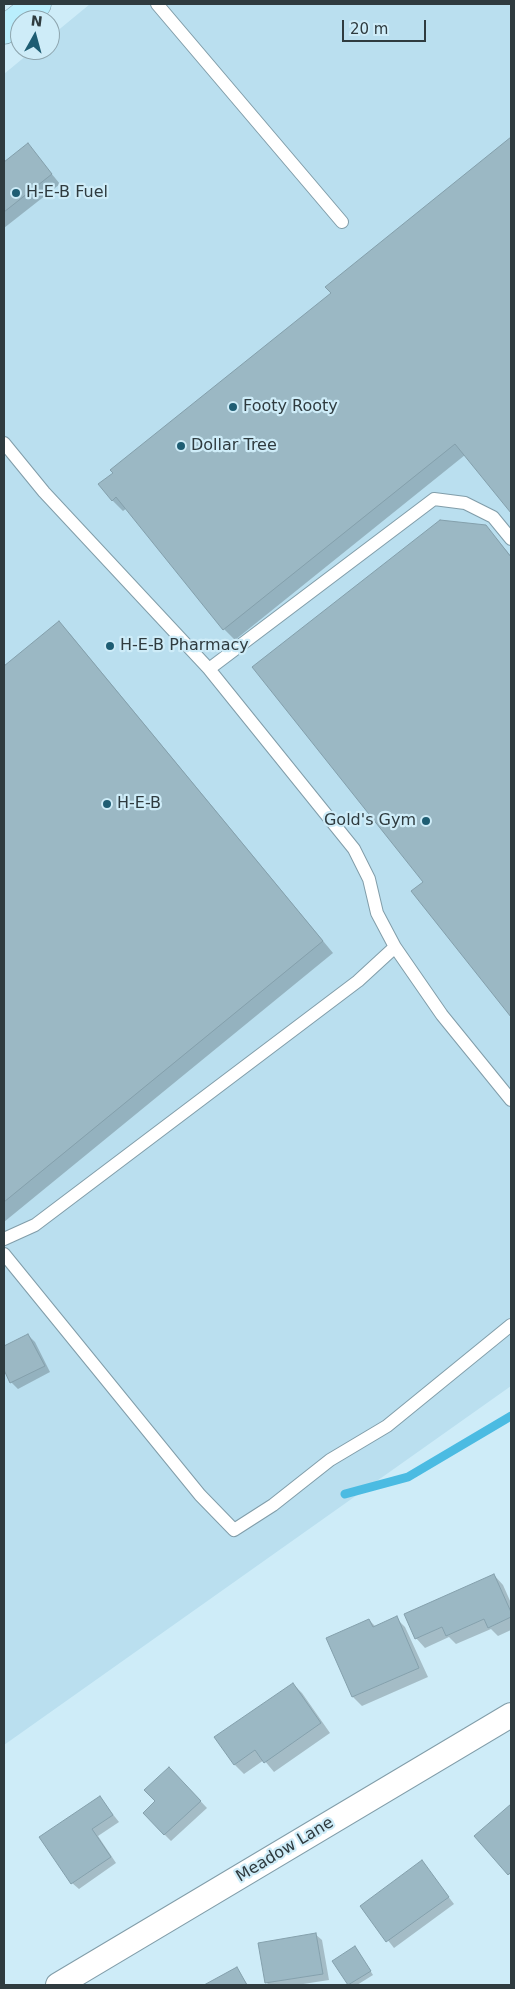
<!DOCTYPE html>
<style>
body{margin:0}
#map{position:relative;width:515px;height:1989px;overflow:hidden;background:#ceecf8;font-family:"DejaVu Sans",sans-serif}
canvas{display:block}
.frame{position:absolute;inset:0;border:5px solid #2f3b3f;pointer-events:none}
.north{position:absolute;left:10px;top:10px;width:50px;height:50px;box-sizing:border-box;background:#ceecf8;border:1px solid #8ea5ae;border-radius:50%;rotate:7deg;font-size:14px;font-weight:700;line-height:20px;text-align:center;color:#2f3b3f}
.north::after{content:'';display:block;margin:auto;width:18px;height:22px;background:#1e5d73;clip-path:polygon(50% 0,100% 100%,50% 72%,0 100%)}
.scale{position:absolute;left:342px;top:20px;width:84px;height:22px;box-sizing:border-box;border:2px solid #2f3b3f;border-top:0;padding-left:6px;font-size:15px;line-height:18px;white-space:nowrap;color:#2f3b3f;-webkit-text-stroke:4px #ceecf8;paint-order:stroke}
</style>
<div id="map">
<canvas width="515" height="1989"></canvas>
<div class="frame"></div>
<div class="north">N</div>
<div class="scale">20 m</div>
</div>
<script>
const ctx = document.querySelector('canvas').getContext('2d');
ctx.lineJoin = 'round';
function fill(path, color) { ctx.fillStyle = color; ctx.fill(path, 'evenodd'); }
const poly = rows => new Path2D(rows.map(r => 'M' + r).join(''));
function stroke(path, color, width, dash) { ctx.strokeStyle = color; ctx.lineWidth = width; ctx.lineCap = dash ? 'butt' : 'round'; ctx.setLineDash(dash || []); ctx.stroke(path); }
function drawText(font, color, halo, rows, align = 'center') {
  ctx.font = font + ' "DejaVu Sans",sans-serif'; ctx.lineWidth = 4.5; ctx.setLineDash([]); ctx.textBaseline = 'middle'; ctx.strokeStyle = halo; ctx.fillStyle = color; for (const [text, x, y, turn = 0] of rows) {
    ctx.save(); ctx.translate(x, y); ctx.rotate((+turn || 0) * Math.PI / 180); ctx.textAlign = isNaN(turn) ? turn : align; if (halo) ctx.strokeText(text, 0, 0); ctx.fillText(text, 0, 0); ctx.restore();
  }
}
fill(poly([
 [90,4,511,4,511,1386,4,1745,4,74,33,50,50,50,50,37]
]), '#badfef');
fill(poly([
 [511,139,511,511,465,455,235,640,224,629,127,508,123,511,112,500,333,293,327,287],
 [28,145,60,184,4,228,4,164],
 [486,526,511,556,511,1015,413,891,424,882],
 [59,623,70,634,333,953,4,1222,4,668],
 [28,1335,35,1342,50,1372,18,1389,11,1382,4,1368,4,1347],
 [494,1575,503,1585,511,1603,511,1630,498,1636,491,1629,456,1644,449,1637,425,1648,416,1638,405,1614],
 [396,1618,405,1627,428,1677,362,1706,353,1697,328,1639,369,1620,376,1627],
 [293,1684,302,1693,330,1733,274,1772,264,1760,244,1774,235,1765,216,1737],
 [176,1775,207,1808,171,1841,164,1834,157,1801],
 [100,1798,119,1822,98,1836,116,1863,79,1889,72,1883],
 [511,1806,511,1876,476,1836],
 [422,1862,454,1904,394,1948,361,1906],
 [315,1934,322,1940,329,1980,297,1985,269,1985,267,1983,260,1944],
 [358,1951,373,1975,357,1985,349,1985,334,1961],
 [236,1969,248,1985,206,1985]
]), '#0003');
stroke(poly([
 [345,1494,408,1477,511,1416]
]), '#4bbbe2', 9);
const building = poly([
 [511,137,511,513,455,444,223,630,116,497,112,501,98,484,113,473,110,470,331,293,325,287,511,137],
 [28,143,52,174,4,212,4,162,28,143],
 [440,520,486,525,511,557,511,1017,411,891,423,882,252,667,440,520],
 [59,621,323,941,4,1202,4,666,59,621],
 [28,1334,45,1366,10,1383,4,1370,4,1346,28,1334],
 [494,1574,511,1612,511,1617,488,1628,484,1619,446,1636,442,1627,415,1639,404,1614,494,1574],
 [397,1616,419,1668,352,1697,326,1638,369,1619,373,1627,397,1616],
 [293,1683,321,1723,264,1763,255,1750,234,1765,214,1737,293,1683],
 [169,1767,201,1801,164,1835,143,1813,155,1801,144,1790,169,1767],
 [100,1796,113,1815,92,1829,111,1857,71,1884,39,1837,100,1796],
 [511,1804,511,1872,508,1875,474,1836,511,1804],
 [422,1860,449,1897,386,1942,360,1906,422,1860],
 [316,1933,323,1974,265,1983,258,1943,316,1933],
 [355,1946,371,1971,348,1985,332,1961,355,1946],
 [237,1967,247,1985,204,1985,237,1967]
]);
fill(building, '#9bb8c4');
stroke(building, '#84a0ac', 1);
const service = poly([
 [157,4,342,222],
 [4,443,44,492,209,669,354,849,369,879,377,913,395,947,358,981,35,1225,4,1239],
 [209,669,434,499,465,503,493,517,511,539],
 [395,947,442,1015,511,1100],
 [4,1254,200,1495,234,1530,273,1505,330,1460,387,1426,511,1325]
]);
const minor = poly([
 [58,1985,511,1715]
]);
const secondary = poly([
 [4,30,37,4]
]);
stroke(service, '#819da9', 14);
stroke(minor, '#819da9', 26);
stroke(secondary, '#819da9', 29);
stroke(service, '#fff', 12);
stroke(minor, '#fff', 24);
stroke(secondary, '#b9eefd', 28);
for (const [x, y, r, color] of [
 [16,193,5,"#1e5d73"],
 [233,407,5,"#1e5d73"],
 [181,446,5,"#1e5d73"],
 [110,646,5,"#1e5d73"],
 [107,804,5,"#1e5d73"],
 [426,821,5,"#1e5d73"]
]) { const dot = new Path2D(); dot.arc(x, y, r, 0, 2 * Math.PI); ctx.fillStyle = color; ctx.fill(dot); stroke(dot, '#ceecf8', 2); }
drawText('16px', '#2f3b3f', '#ceecf8', [
 ["H-E-B Fuel",26,193],
 ["Footy Rooty",243,407],
 ["Dollar Tree",191,446],
 ["H-E-B Pharmacy",120,646],
 ["H-E-B",117,804],
 ["Gold's Gym",416,821,"right"]
], 'left');
drawText('16px', '#2f3b3f', '#ceecf8', [
 ["Meadow Lane",285,1850,-31]
]);
</script>
